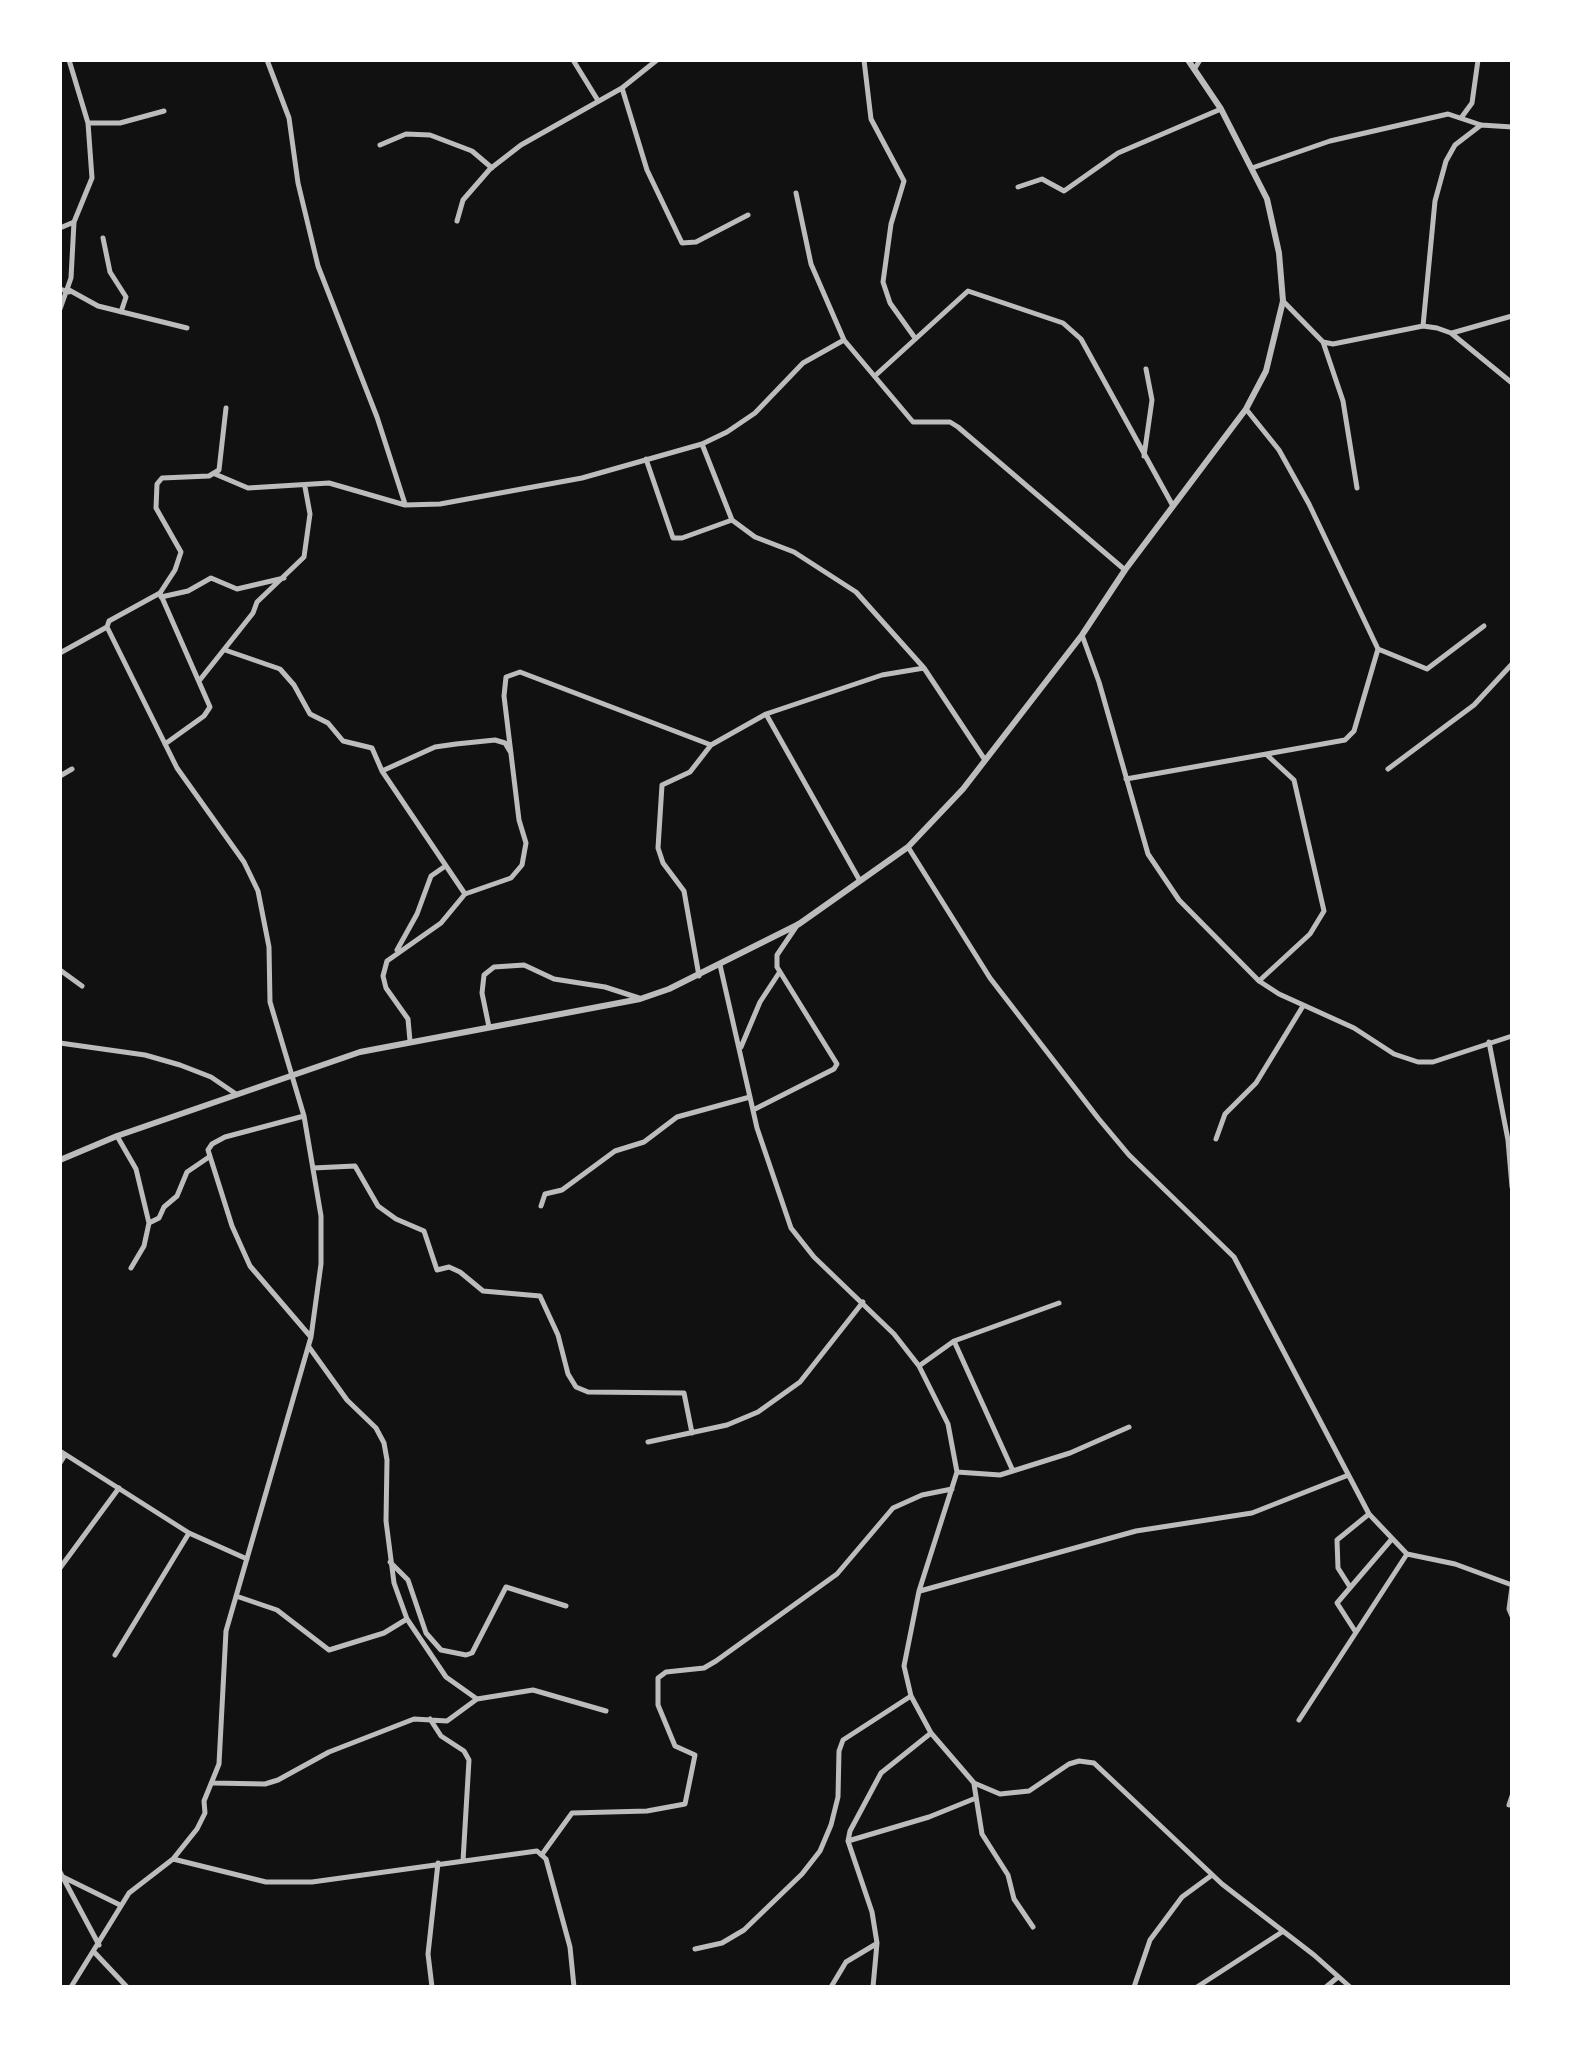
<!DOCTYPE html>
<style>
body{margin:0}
#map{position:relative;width:1572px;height:2047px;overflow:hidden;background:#111;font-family:Arial,sans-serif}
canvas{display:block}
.frame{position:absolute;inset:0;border:62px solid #fff;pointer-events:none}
</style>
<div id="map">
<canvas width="1572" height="2047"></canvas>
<div class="frame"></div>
</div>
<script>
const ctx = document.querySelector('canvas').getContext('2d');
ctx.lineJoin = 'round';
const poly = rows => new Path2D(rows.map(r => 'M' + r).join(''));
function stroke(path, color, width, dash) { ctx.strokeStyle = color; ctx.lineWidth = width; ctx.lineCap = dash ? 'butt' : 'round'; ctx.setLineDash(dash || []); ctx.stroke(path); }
stroke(poly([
 [267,60,289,118,298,183,318,266,377,417,405,504],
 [573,60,597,99],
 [864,60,871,119,904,181,891,224,883,282,890,303,915,338],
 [1195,68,1200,60],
 [622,88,647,170,682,243,696,242,748,215],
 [1461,118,1472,103,1478,60],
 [88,123,120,123,164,111],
 [380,145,406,134,430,135,472,151,492,168],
 [1252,168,1330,141,1448,114,1481,125,1512,127],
 [1018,187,1042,179,1064,191,1118,153,1221,109],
 [796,193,811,264,844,340],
 [457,221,463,200,490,169,521,145,622,88,657,60],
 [60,228,74,222],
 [103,238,110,272,126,297,121,312],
 [60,289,69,292],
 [69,290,98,306,187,328],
 [1283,301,1323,342,1333,344,1423,326,1437,328,1451,333,1512,383],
 [60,309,71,278,74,222,92,178,88,123,69,60],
 [1423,326,1435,201,1446,161,1455,145,1481,125],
 [1452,333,1512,316],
 [1323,342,1343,401,1357,488],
 [877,374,968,291,1063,323,1081,339,1173,506],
 [702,444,732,520,755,537,794,552,856,592,924,668,985,760],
 [1144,456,1152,400,1146,369],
 [646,459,673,538,682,538,732,520],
 [215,474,248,488,329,483,405,505,440,504,582,478,702,444,727,432,755,413,803,363,844,340,913,422,950,422,958,427,1125,570],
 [160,593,210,707,204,716,165,744],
 [161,597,188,591,211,578,237,589,284,578],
 [1082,635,1099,682,1148,854,1179,900,1259,981,1279,994,1354,1028,1394,1054,1418,1062,1433,1062,1512,1036],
 [1378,649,1427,669,1484,626],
 [225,650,280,669,294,685,310,714,328,723,343,741,372,748,382,771,465,894],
 [60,653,107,627],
 [199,681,253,613,257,602,304,557,310,514,305,487],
 [766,714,860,881],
 [1388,769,1474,705,1512,664],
 [382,771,435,747,456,744,495,740,505,743,511,753],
 [60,776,72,769],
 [1126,779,1345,740,1354,731,1378,649,1309,504,1279,450,1246,409],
 [908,847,990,978,1098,1118,1129,1155,1234,1257,1369,1514,1407,1554,1455,1564,1512,1585],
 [397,950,417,914,431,876,444,867],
 [720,965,757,1128,791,1228,814,1257,894,1334,919,1366,948,1424,957,1472,919,1591,904,1666,911,1696,931,1733,974,1783,1000,1794,1029,1791,1069,1764,1079,1761,1094,1763,1222,1884,1314,1955,1350,1987],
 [60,970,82,986],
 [699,976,684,891,663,863,658,848,662,785,690,772,711,745,766,714,882,675,924,668],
 [1259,981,1310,934,1324,911,1294,780,1267,755],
 [489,1027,482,993,484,975,494,967,524,965,554,979,605,987,639,998],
 [410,1041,408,1019,386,988,383,976,387,961,441,923,465,894,511,878,522,865,526,843,519,820,504,696,506,677,520,672,711,745],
 [1489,1042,1508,1140,1512,1187],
 [60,1043,145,1055,180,1065,211,1077,236,1094],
 [741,1047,760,1002,779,973],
 [753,1110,834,1069,837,1064,777,967,777,955,798,924],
 [304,1116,225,1137,212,1144,208,1150,232,1226,250,1266,310,1336],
 [117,1136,136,1169,149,1223,144,1246,131,1268],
 [1216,1139,1225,1114,1256,1083,1303,1006],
 [313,1168,355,1166,378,1206,396,1219,424,1231,437,1270,449,1267,460,1272,483,1291,540,1296,558,1335,568,1374,576,1387,588,1392,684,1393,692,1433],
 [541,1206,545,1194,562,1190,615,1151,644,1142,677,1117,750,1097],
 [149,1223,159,1218,164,1207,177,1196,187,1172,209,1157],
 [954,1341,1013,1471],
 [309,1347,347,1400,376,1428,384,1443,387,1460,386,1521,394,1583,407,1619,446,1677,477,1699,533,1690,606,1711],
 [919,1366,954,1341,1059,1303],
 [648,1442,727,1425,758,1412,800,1382,863,1302],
 [60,1451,189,1533,247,1559],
 [60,1463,65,1455],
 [957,1472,1000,1475,1070,1453,1129,1427],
 [390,1562,408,1580,426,1633,441,1650,466,1655,472,1653,506,1587,566,1606],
 [60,1568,119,1488],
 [1350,1587,1338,1568,1337,1540,1369,1514],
 [1512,1587,1509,1609,1512,1616],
 [920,1591,1136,1531,1252,1513,1346,1476],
 [236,1596,277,1610,329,1650,384,1633,407,1619],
 [1355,1631,1337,1603,1391,1540],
 [115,1655,189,1533],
 [430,1719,441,1736,464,1751,469,1760,463,1861],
 [1299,1720,1407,1554],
 [214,1783,265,1784,278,1780,329,1752,414,1719,447,1721,477,1699],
 [974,1784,982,1834,1008,1875,1014,1899,1033,1927],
 [1509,1805,1512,1796],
 [848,1841,929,1817,976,1798],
 [543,1853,572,1813,647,1811,685,1804,695,1755,675,1746,658,1705,658,1678,666,1672,704,1668,716,1661,837,1574,893,1508,922,1495,952,1489],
 [173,1859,266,1882,312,1882,537,1851,546,1859,570,1947,574,1987],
 [60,1872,99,1945],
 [61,1876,120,1905],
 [695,1949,722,1943,744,1930,802,1874,820,1851,831,1825,838,1797,839,1751,843,1740,911,1696],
 [95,1953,127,1987],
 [71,1987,129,1893,173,1859,197,1829,205,1813,204,1801,219,1764,226,1631,311,1337,321,1264,321,1216,304,1116,270,1002,269,947,258,891,244,862,177,768,107,627,109,621,160,593,175,570,181,552,156,508,157,484,162,478,209,476,219,470,226,408],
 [432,1987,428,1954,438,1863],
 [831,1987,846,1962,876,1944],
 [873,1987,877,1943,872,1912,848,1841,850,1831,881,1773,931,1733],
 [1134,1987,1150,1940,1182,1897,1212,1875],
 [1197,1987,1282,1932],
 [1326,1987,1338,1977]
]), '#bcbcbc', 5);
stroke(poly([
 [60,1160,117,1136,360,1052,640,999,669,989,799,924,908,847,963,789,1082,635,1125,570,1246,409,1266,371,1283,301,1279,253,1267,199,1221,109,1188,60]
]), '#bcbcbc', 6);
</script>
